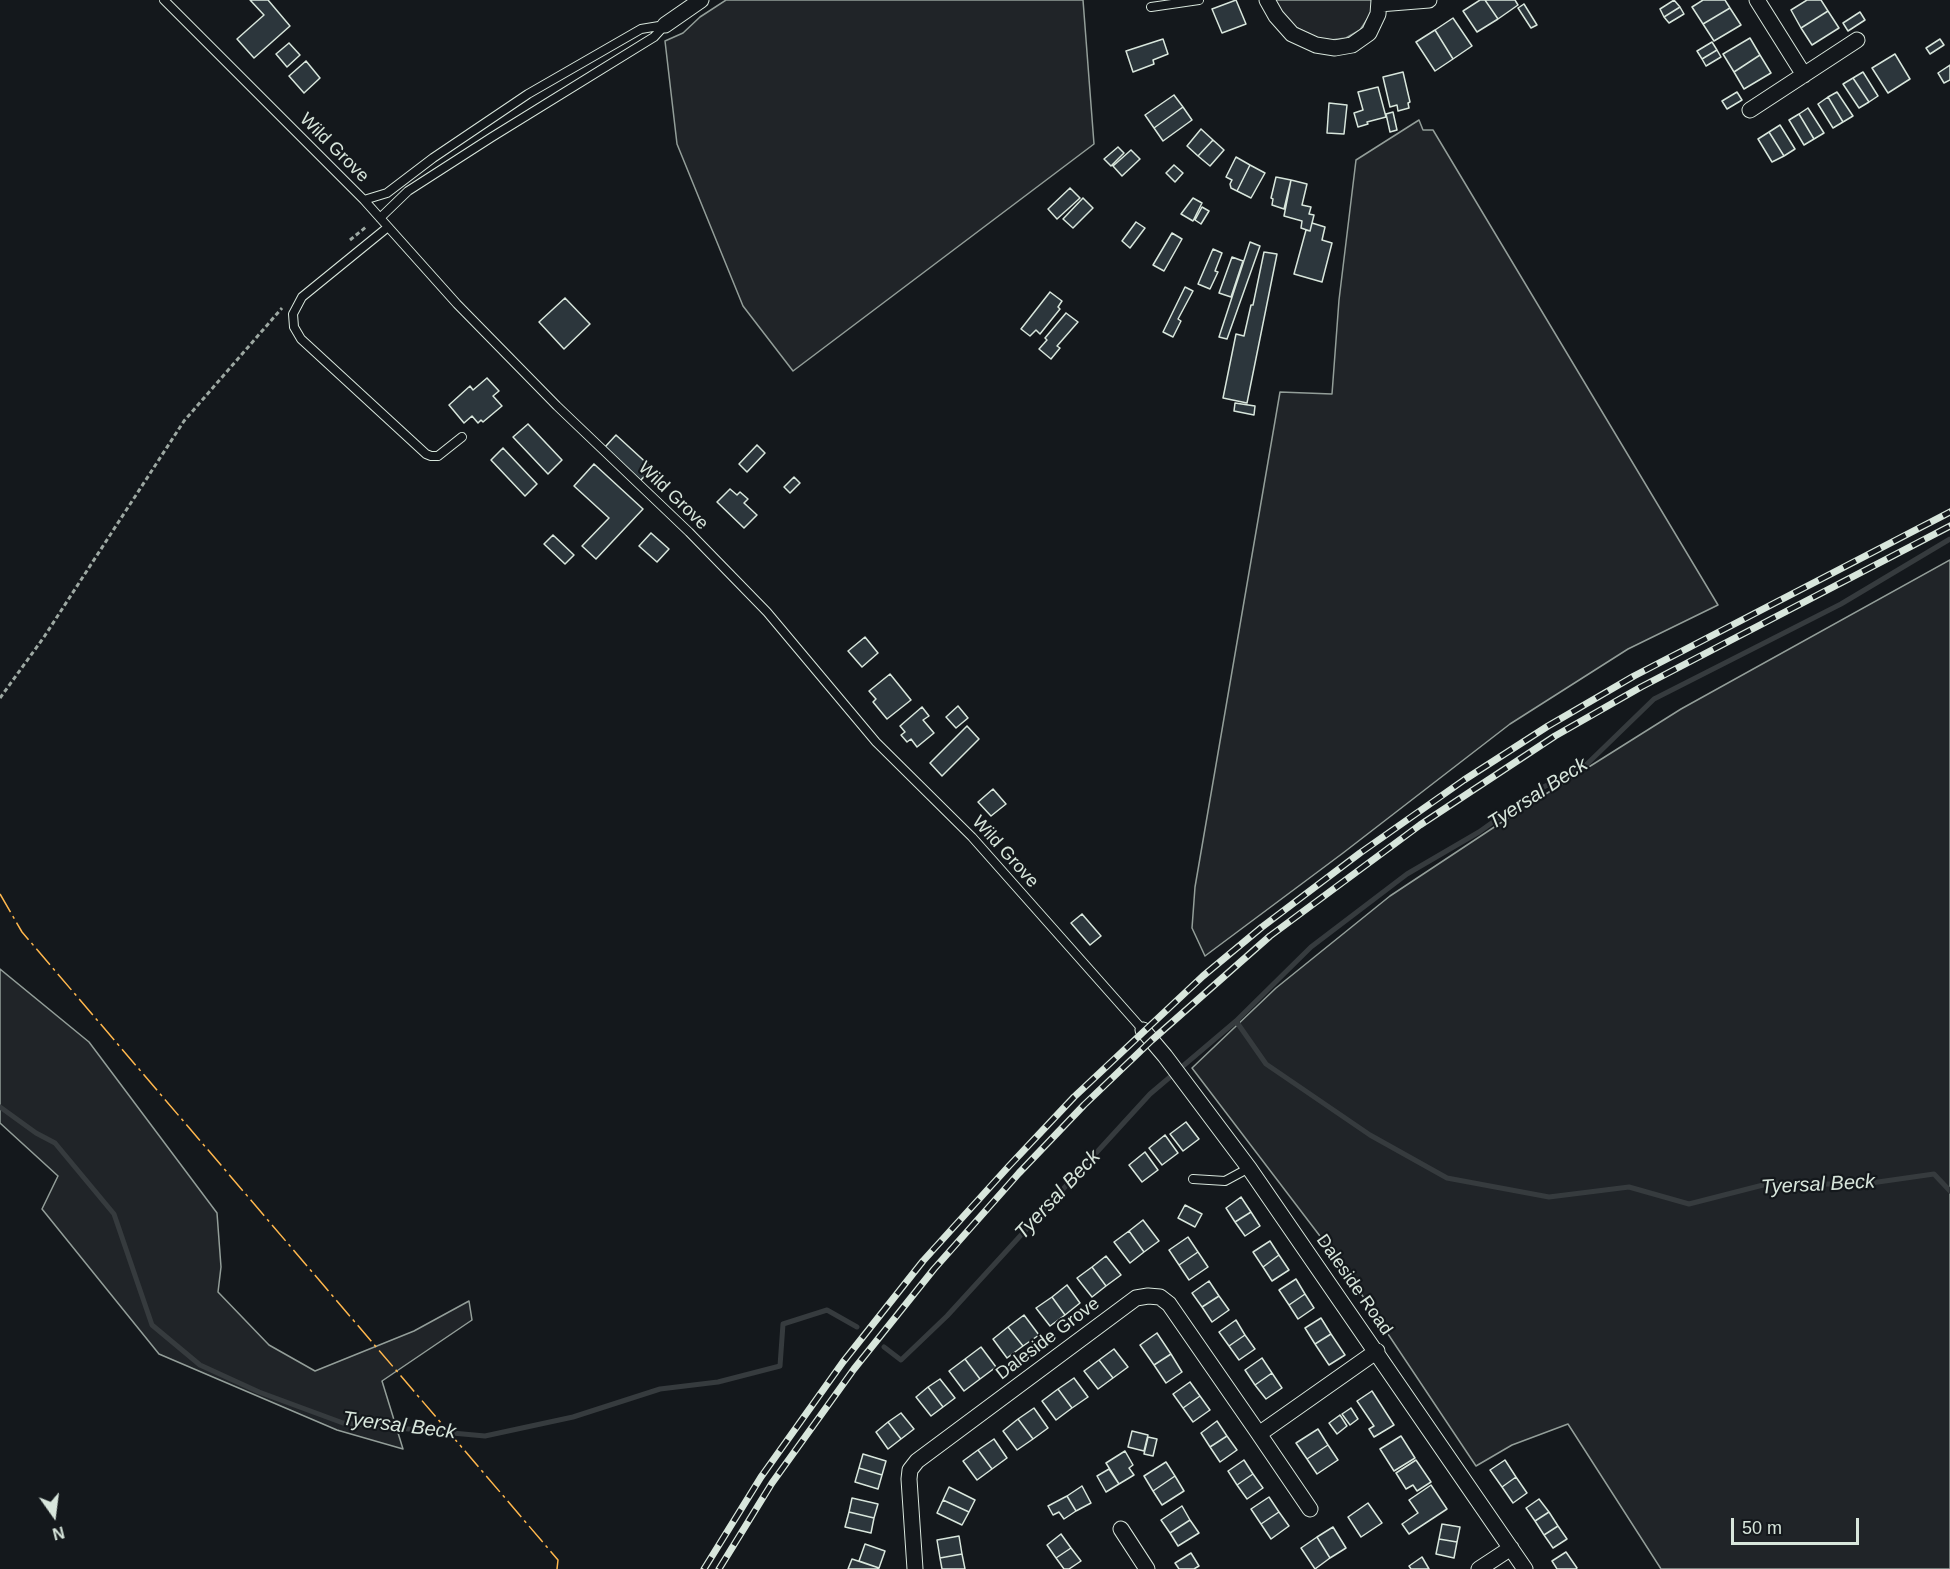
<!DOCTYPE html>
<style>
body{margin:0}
#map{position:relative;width:1950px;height:1569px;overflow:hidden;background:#14181c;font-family:Arial,sans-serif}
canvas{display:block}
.north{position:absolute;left:24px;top:1485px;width:60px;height:60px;-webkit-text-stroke:4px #14181c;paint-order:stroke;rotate:166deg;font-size:16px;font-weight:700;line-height:24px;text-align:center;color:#d8e6dc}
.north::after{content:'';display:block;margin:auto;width:21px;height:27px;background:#d8e6dc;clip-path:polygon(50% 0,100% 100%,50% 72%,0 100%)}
.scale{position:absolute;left:1731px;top:1518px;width:128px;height:27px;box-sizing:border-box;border:3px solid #d8e6dc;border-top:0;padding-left:8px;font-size:18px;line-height:21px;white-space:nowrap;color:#d8e6dc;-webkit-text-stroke:4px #14181c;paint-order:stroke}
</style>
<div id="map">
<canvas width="1950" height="1569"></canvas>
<div class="north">N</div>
<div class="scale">50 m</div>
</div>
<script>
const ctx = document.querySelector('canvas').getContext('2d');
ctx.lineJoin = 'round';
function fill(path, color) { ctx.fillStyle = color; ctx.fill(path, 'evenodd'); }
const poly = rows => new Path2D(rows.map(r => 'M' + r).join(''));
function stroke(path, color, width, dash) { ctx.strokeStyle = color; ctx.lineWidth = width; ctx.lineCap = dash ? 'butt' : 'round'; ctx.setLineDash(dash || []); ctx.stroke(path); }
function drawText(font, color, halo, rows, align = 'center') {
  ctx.font = font + ' Arial,sans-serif'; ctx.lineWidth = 4.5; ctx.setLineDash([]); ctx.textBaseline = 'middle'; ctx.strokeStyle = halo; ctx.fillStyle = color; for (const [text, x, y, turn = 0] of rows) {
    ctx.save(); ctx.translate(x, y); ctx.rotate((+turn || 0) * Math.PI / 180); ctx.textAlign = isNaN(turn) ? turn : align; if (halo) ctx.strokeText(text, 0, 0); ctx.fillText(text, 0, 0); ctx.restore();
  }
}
const green = poly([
 [726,0,1083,0,1094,144,793,371,743,306,677,144,665,41,683,33,700,17,726,0],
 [1274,0,1372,0,1372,7,1370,15,1360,30,1346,38,1331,40,1317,38,1293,26,1283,16,1274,0],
 [1419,120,1423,130,1433,130,1718,605,1628,649,1510,724,1343,853,1205,956,1192,928,1195,887,1280,392,1332,394,1339,300,1356,160,1419,120],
 [1950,560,1950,1569,1661,1569,1568,1424,1512,1445,1476,1466,1342,1265,1192,1068,1276,988,1390,896,1514,814,1681,709,1950,560],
 [0,969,89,1042,217,1213,221,1267,218,1292,269,1345,315,1371,414,1331,469,1301,472,1320,382,1381,403,1449,337,1430,159,1354,42,1209,58,1176,0,1123,0,969]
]);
fill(green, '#202428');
stroke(green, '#939e99', 1.5);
stroke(poly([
 [1236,1021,1266,1064,1370,1135,1447,1178,1549,1197,1629,1187,1689,1204,1767,1184,1864,1184,1934,1174,1950,1191],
 [0,1107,36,1133,55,1143,114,1214,152,1325,200,1365,259,1392,343,1423,485,1436,573,1417,660,1389,718,1382,780,1366,783,1324,827,1310,857,1327],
 [884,1347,901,1360,947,1316,1150,1094,1236,1021,1311,947,1407,874,1479,832,1538,790,1587,764,1654,699,1841,604,1950,539]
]), '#363b3e', 5);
const building = poly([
 [250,0,268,0,290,26,254,58,237,39,264,15,250,0],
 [1236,0,1246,24,1222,33,1212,9,1236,0],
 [1480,0,1485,0,1498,19,1477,32,1463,11,1480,0],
 [1485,0,1515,0,1518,5,1498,19,1485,0],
 [1674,0,1680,7,1664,17,1660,9,1674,0],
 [1703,0,1725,0,1730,8,1703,24,1692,7,1703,0],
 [1807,0,1821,0,1828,11,1801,28,1791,10,1807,0],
 [1524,4,1537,25,1531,28,1518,8,1524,4],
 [1680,7,1684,14,1669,23,1664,17,1680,7],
 [1730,8,1741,25,1714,41,1703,24,1730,8],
 [1828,11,1839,28,1812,45,1801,28,1828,11],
 [1860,12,1865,20,1848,31,1843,23,1860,12],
 [1453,18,1472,46,1453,59,1435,30,1453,18],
 [1435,30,1453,59,1435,71,1416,42,1435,30],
 [1750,38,1760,55,1734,72,1723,54,1750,38],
 [1163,39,1168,54,1153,60,1154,64,1133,72,1126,51,1163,39],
 [1940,39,1944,45,1930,54,1926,48,1940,39],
 [1712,42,1717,50,1702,59,1697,51,1712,42],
 [289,43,300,55,287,67,276,54,289,43],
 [1717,50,1721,57,1706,66,1702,59,1717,50],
 [1895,54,1910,79,1888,93,1872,68,1895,54],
 [1760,55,1771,73,1744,89,1734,72,1760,55],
 [306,61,320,78,304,93,289,76,306,61],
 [1950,65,1950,80,1944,83,1938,73,1950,65],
 [1403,72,1410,102,1408,103,1409,108,1398,111,1397,105,1390,107,1383,77,1403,72],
 [1863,72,1878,96,1869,102,1853,78,1863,72],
 [1853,78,1869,102,1859,108,1843,84,1853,78],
 [1378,87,1386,117,1367,122,1368,124,1358,127,1354,113,1363,110,1358,92,1378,87],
 [1737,92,1742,100,1727,109,1722,101,1737,92],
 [1837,92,1853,116,1843,122,1828,97,1837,92],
 [1174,95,1183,107,1154,128,1145,115,1174,95],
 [1828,97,1843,122,1833,128,1818,104,1828,97],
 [1329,103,1347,105,1344,134,1327,133,1329,103],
 [1183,107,1192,120,1163,141,1154,128,1183,107],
 [1808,108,1824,133,1814,139,1799,114,1808,108],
 [1393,112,1397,130,1390,132,1386,114,1393,112],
 [1799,114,1814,139,1804,145,1789,120,1799,114],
 [1780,125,1795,149,1784,156,1769,132,1780,125],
 [1201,129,1213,140,1198,156,1187,146,1201,129],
 [1769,132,1784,156,1772,162,1758,139,1769,132],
 [1213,140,1224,150,1210,166,1198,156,1213,140],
 [1118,147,1124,153,1111,166,1104,159,1118,147],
 [1131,150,1140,159,1122,176,1113,166,1131,150],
 [1236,157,1250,165,1237,191,1231,188,1230,184,1232,180,1226,177,1236,157],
 [1174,165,1183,173,1175,182,1166,173,1174,165],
 [1250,165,1265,173,1251,198,1237,191,1250,165],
 [1276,177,1291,180,1284,209,1272,205,1273,199,1271,198,1276,177],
 [1291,180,1307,184,1302,205,1311,207,1309,214,1314,215,1310,231,1301,228,1302,221,1284,216,1291,180],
 [1070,188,1080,198,1057,219,1048,209,1070,188],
 [1083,198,1093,208,1073,228,1063,219,1083,198],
 [1193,198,1202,203,1193,221,1181,214,1193,198],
 [1202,207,1209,211,1201,224,1195,220,1202,207],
 [1136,222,1145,228,1130,248,1122,241,1136,222],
 [1312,223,1325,227,1322,240,1332,243,1322,282,1294,274,1306,230,1310,231,1312,223],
 [1172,233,1182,239,1164,271,1153,265,1172,233],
 [1250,242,1260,246,1227,339,1219,337,1250,242],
 [1213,249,1222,253,1215,271,1218,272,1210,289,1198,284,1213,249],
 [1264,252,1277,254,1247,403,1223,398,1236,334,1244,336,1251,305,1253,305,1264,252],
 [1232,257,1243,261,1231,297,1219,293,1232,257],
 [1185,287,1193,291,1178,319,1181,321,1173,337,1163,332,1185,287],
 [1050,292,1062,301,1058,307,1060,309,1040,334,1036,330,1030,336,1021,329,1050,292],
 [565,298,590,324,564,349,539,322,565,298],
 [1066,313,1078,322,1057,346,1060,348,1051,359,1039,349,1047,340,1045,338,1066,313],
 [487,378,499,391,493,396,502,406,483,422,481,420,478,423,472,416,464,423,449,405,470,386,473,390,487,378],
 [1235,403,1255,406,1254,415,1234,411,1235,403],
 [528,424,562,460,548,474,513,437,528,424],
 [616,435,652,468,640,481,605,447,616,435],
 [757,445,765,453,747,472,739,464,757,445],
 [503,448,537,484,525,496,491,460,503,448],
 [594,464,643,509,596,559,582,546,609,518,574,486,594,464],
 [794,477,800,483,790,493,784,487,794,477],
 [730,489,737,495,740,492,748,499,744,503,757,515,744,528,717,502,730,489],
 [651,533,669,549,657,562,639,546,651,533],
 [553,535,574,555,565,564,544,544,553,535],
 [865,637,878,653,862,667,848,651,865,637],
 [890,674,911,700,887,719,873,702,876,699,869,691,890,674],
 [958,706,968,718,956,728,946,717,958,706],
 [922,707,929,716,923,720,934,733,917,747,911,739,907,742,901,735,905,732,900,726,922,707],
 [967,726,979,739,942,776,930,763,967,726],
 [993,789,1006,804,991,816,978,802,993,789],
 [1082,914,1101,936,1090,945,1071,923,1082,914],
 [1186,1122,1199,1139,1183,1151,1170,1134,1186,1122],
 [1165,1135,1178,1153,1162,1165,1149,1148,1165,1135],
 [1145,1152,1158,1170,1142,1182,1129,1165,1145,1152],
 [1241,1197,1251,1212,1235,1222,1226,1208,1241,1197],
 [1185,1205,1202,1214,1195,1227,1178,1218,1185,1205],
 [1251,1212,1260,1226,1245,1236,1235,1222,1251,1212],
 [1143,1220,1159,1241,1144,1252,1129,1231,1143,1220],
 [1129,1231,1144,1252,1130,1263,1114,1242,1129,1231],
 [1188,1237,1198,1252,1179,1265,1169,1250,1188,1237],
 [1270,1241,1279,1255,1263,1267,1253,1252,1270,1241],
 [1198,1252,1208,1267,1189,1280,1179,1265,1198,1252],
 [1279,1255,1289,1270,1272,1281,1263,1267,1279,1255],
 [1106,1256,1121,1275,1106,1286,1092,1267,1106,1256],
 [1092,1267,1106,1286,1092,1297,1077,1278,1092,1267],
 [1296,1279,1305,1294,1289,1305,1279,1290,1296,1279],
 [1209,1281,1219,1296,1202,1307,1192,1293,1209,1281],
 [1067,1285,1080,1303,1065,1315,1052,1297,1067,1285],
 [1305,1294,1314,1308,1298,1319,1289,1305,1305,1294],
 [1219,1296,1229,1310,1212,1322,1202,1307,1219,1296],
 [1052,1297,1065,1315,1050,1326,1036,1308,1052,1297],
 [1024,1315,1039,1335,1023,1346,1008,1327,1024,1315],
 [1321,1318,1331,1334,1315,1344,1305,1328,1321,1318],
 [1236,1320,1245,1335,1229,1346,1219,1332,1236,1320],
 [1008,1327,1023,1346,1007,1358,993,1339,1008,1327],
 [1157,1333,1171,1354,1154,1365,1140,1345,1157,1333],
 [1331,1334,1345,1355,1329,1365,1315,1344,1331,1334],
 [1245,1335,1255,1349,1239,1360,1229,1346,1245,1335],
 [981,1347,996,1367,980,1379,965,1359,981,1347],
 [1114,1349,1128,1367,1113,1378,1099,1360,1114,1349],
 [1171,1354,1182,1372,1166,1383,1154,1365,1171,1354],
 [1262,1358,1272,1373,1255,1385,1245,1370,1262,1358],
 [965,1359,980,1379,964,1391,949,1371,965,1359],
 [1099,1360,1113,1378,1098,1389,1084,1371,1099,1360],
 [1272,1373,1282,1388,1266,1399,1255,1385,1272,1373],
 [1074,1378,1088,1397,1072,1408,1058,1389,1074,1378],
 [940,1379,955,1398,943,1407,928,1387,940,1379],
 [1190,1382,1200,1396,1183,1408,1173,1394,1190,1382],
 [928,1387,943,1407,931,1416,916,1397,928,1387],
 [1058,1389,1072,1408,1056,1420,1042,1401,1058,1389],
 [1372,1391,1394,1425,1374,1437,1369,1429,1374,1426,1357,1401,1372,1391],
 [1200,1396,1210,1410,1193,1422,1183,1408,1200,1396],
 [1034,1408,1048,1428,1033,1439,1018,1419,1034,1408],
 [1351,1408,1358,1419,1350,1425,1342,1414,1351,1408],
 [901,1413,914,1429,901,1439,888,1422,901,1413],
 [1340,1415,1347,1426,1337,1434,1329,1423,1340,1415],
 [1018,1419,1033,1439,1017,1450,1003,1431,1018,1419],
 [1217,1421,1227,1436,1210,1447,1201,1433,1217,1421],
 [888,1422,901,1439,888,1449,876,1432,888,1422],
 [1318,1429,1328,1445,1307,1459,1296,1443,1318,1429],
 [1132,1431,1148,1435,1144,1451,1128,1447,1132,1431],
 [1227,1436,1237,1450,1220,1462,1210,1447,1227,1436],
 [1401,1436,1415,1458,1394,1471,1380,1449,1401,1436],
 [1148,1437,1157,1439,1153,1456,1144,1454,1148,1437],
 [994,1439,1007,1458,992,1469,978,1450,994,1439],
 [1328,1445,1338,1460,1317,1474,1307,1459,1328,1445],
 [978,1450,992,1469,977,1480,963,1461,978,1450],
 [1125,1451,1133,1465,1129,1468,1134,1475,1119,1484,1106,1463,1125,1451],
 [863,1454,886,1461,882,1475,859,1468,863,1454],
 [1244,1460,1253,1474,1237,1485,1228,1471,1244,1460],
 [1416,1460,1431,1482,1417,1491,1413,1485,1406,1489,1396,1473,1416,1460],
 [1505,1460,1516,1477,1502,1487,1490,1470,1505,1460],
 [1166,1462,1175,1476,1153,1491,1144,1476,1166,1462],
 [859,1468,882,1475,878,1489,855,1482,859,1468],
 [1109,1469,1119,1484,1106,1492,1097,1476,1109,1469],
 [1253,1474,1263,1488,1247,1499,1237,1485,1253,1474],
 [1175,1476,1184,1491,1162,1505,1153,1491,1175,1476],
 [1516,1477,1527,1493,1513,1503,1502,1487,1516,1477],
 [1431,1485,1447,1509,1409,1534,1402,1524,1418,1513,1409,1500,1431,1485],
 [1082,1486,1091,1503,1076,1511,1067,1496,1082,1486],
 [949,1487,975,1500,969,1512,943,1500,949,1487],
 [1067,1496,1076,1511,1064,1519,1059,1512,1053,1515,1048,1506,1067,1496],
 [1269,1497,1279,1512,1261,1524,1251,1509,1269,1497],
 [852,1498,878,1504,874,1518,849,1512,852,1498],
 [1539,1499,1549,1512,1535,1521,1526,1508,1539,1499],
 [943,1500,969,1512,962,1525,937,1513,943,1500],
 [1368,1503,1382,1523,1361,1537,1348,1517,1368,1503],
 [1182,1506,1190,1520,1170,1533,1161,1520,1182,1506],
 [849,1512,874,1518,871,1533,845,1527,849,1512],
 [1279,1512,1289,1526,1271,1539,1261,1524,1279,1512],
 [1549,1512,1558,1526,1544,1535,1535,1521,1549,1512],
 [1190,1520,1199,1533,1178,1546,1170,1533,1190,1520],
 [1442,1524,1460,1527,1457,1542,1439,1539,1442,1524],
 [1558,1526,1567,1539,1553,1548,1544,1535,1558,1526],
 [1333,1527,1346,1548,1330,1558,1317,1537,1333,1527],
 [1061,1534,1071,1548,1056,1558,1047,1545,1061,1534],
 [959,1536,962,1554,940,1558,937,1540,959,1536],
 [1317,1537,1330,1558,1315,1569,1301,1548,1317,1537],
 [1439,1539,1457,1542,1454,1558,1436,1554,1439,1539],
 [865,1544,885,1551,879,1568,859,1561,865,1544],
 [1071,1548,1081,1561,1069,1569,1064,1569,1056,1558,1071,1548],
 [1566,1552,1577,1568,1576,1569,1557,1569,1552,1561,1566,1552],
 [1191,1553,1199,1566,1194,1569,1179,1569,1175,1563,1191,1553],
 [962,1554,965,1569,942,1569,940,1558,962,1554],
 [1422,1557,1429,1569,1411,1569,1409,1566,1422,1557],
 [852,1559,879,1568,878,1569,848,1569,852,1559]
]);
fill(building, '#2c363c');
stroke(building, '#d8e6dc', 1.5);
const service = poly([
 [164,0,364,200,457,304,557,406,689,532,767,612,876,742,972,837,1143,1030],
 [1151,7,1199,0],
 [364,200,387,193,433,158,528,94,641,29,665,25],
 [380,218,408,191,492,137,654,37,665,25],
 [388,227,302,297,293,314,294,327,301,339,426,454,431,456,438,456,462,437],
 [1193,1179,1225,1181,1249,1168]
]);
const minor = poly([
 [1267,0,1276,16,1292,34,1316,45,1335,48,1352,45,1369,33,1378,14,1379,0],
 [1757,0,1804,75],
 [1379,4,1429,0],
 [665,25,701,0],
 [1750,110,1857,40],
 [1143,1030,1165,1056,1249,1168,1525,1569],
 [1259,1434,1310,1509],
 [1121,1529,1147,1569],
 [915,1569,909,1479,910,1470,917,1461,1136,1298,1148,1296,1160,1297,1169,1304,1259,1434,1377,1351],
 [1479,1569,1511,1548]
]);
stroke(service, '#d8e6dc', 10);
stroke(minor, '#d8e6dc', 17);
stroke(poly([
 [350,240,366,227],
 [0,698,44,637,184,421,282,308]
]), '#9da8a2', 3, [4.5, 3]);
stroke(service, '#14181c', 8);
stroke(minor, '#14181c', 15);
const rail = poly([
 [704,1569,761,1477,843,1362,923,1261,1009,1166,1074,1097,1203,976,1262,927,1360,853,1464,780,1548,726,1634,676,1950,512],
 [719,1569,772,1483,854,1369,934,1269,1019,1173,1084,1105,1152,1040,1270,936,1420,825,1555,736,1641,687,1950,526]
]);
stroke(rail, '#d8e6dc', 7);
stroke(rail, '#14181c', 4.5, [14]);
stroke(poly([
 [0,894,22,932,558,1560,557,1569]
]), '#ffb74d', 1.5, [21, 4.5, 3, 4.5]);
drawText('18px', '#d8e6dc', '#14181c', [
 ["Wild Grove",334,148,45],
 ["Wild Grove",673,496,44],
 ["Wild Grove",1005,852,48],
 ["Daleside Road",1354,1285,55],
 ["Daleside Grove",1048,1339,-37]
]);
drawText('italic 20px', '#d8e6dc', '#14181c', [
 ["Tyersal Beck",1538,794,-33],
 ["Tyersal Beck",1818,1185,-3],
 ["Tyersal Beck",1058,1195,-47],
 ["Tyersal Beck",399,1426,7]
]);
</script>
